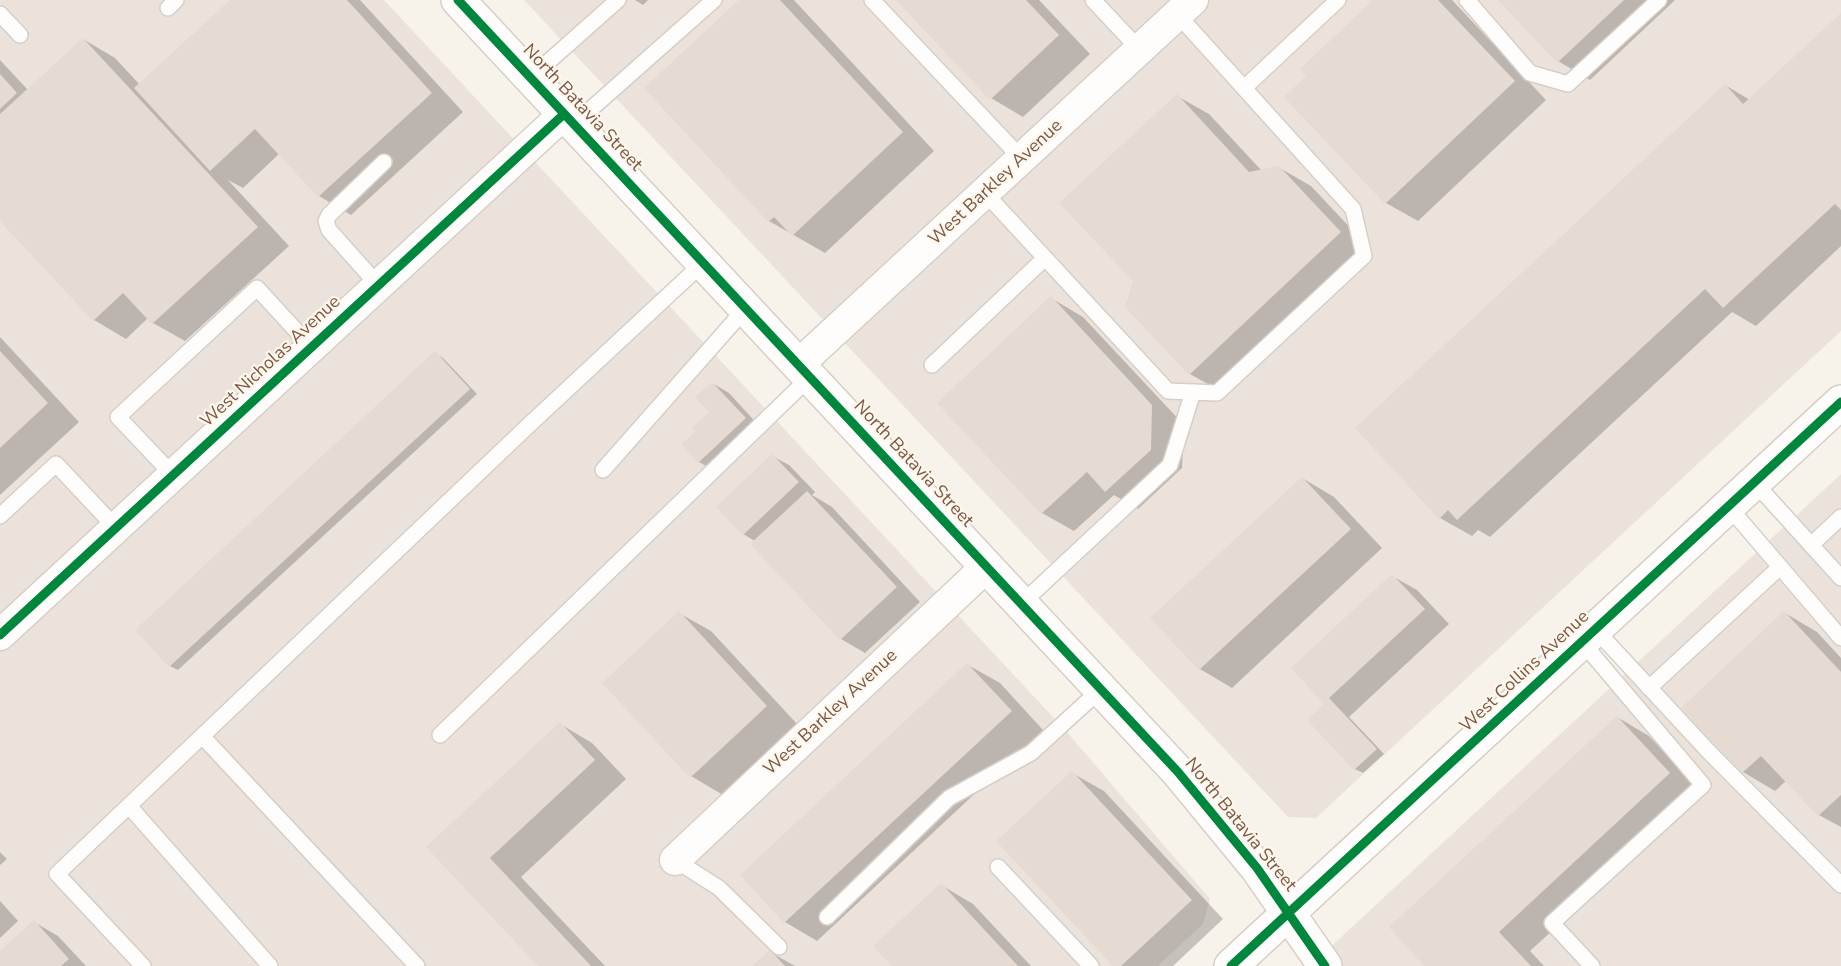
<!DOCTYPE html>
<style>
body{margin:0}
canvas{display:block;background:#f8f3ea}
</style>
<canvas width="1841" height="966"></canvas>
<script>
const ctx = document.querySelector('canvas').getContext('2d');
ctx.lineJoin = 'round';
function fill(path, color) { ctx.fillStyle = color; ctx.fill(path, 'evenodd'); }
const poly = rows => new Path2D(rows.map(r => 'M' + r).join(''));
function stroke(path, color, width, dash) { ctx.strokeStyle = color; ctx.lineWidth = width; ctx.lineCap = dash ? 'butt' : 'round'; ctx.setLineDash(dash || []); ctx.stroke(path); }
function drawText(font, color, halo, rows, align = 'center') {
  ctx.font = font + ' "Nunito Sans",sans-serif'; ctx.lineWidth = 4.5; ctx.setLineDash([]); ctx.textBaseline = 'middle'; ctx.strokeStyle = halo; ctx.fillStyle = color; for (const [text, x, y, turn = 0] of rows) {
    ctx.save(); ctx.translate(x, y); ctx.rotate((+turn || 0) * Math.PI / 180); ctx.textAlign = isNaN(turn) ? turn : align; if (halo) ctx.strokeText(text, 0, 0); ctx.fillText(text, 0, 0); ctx.restore();
  }
}
fill(poly([
 [0,0,384,0,1067,732,1210,899,1203,924,1158,966,0,966],
 [524,0,1841,0,1841,331,1316,818,1288,817],
 [1841,474,1841,966,1310,966,1367,913]
]), '#ebe3db');
fill(poly([
 [232,0,360,0,463,112,351,215,319,196,280,153,243,188,228,180,289,246,185,341,153,323,148,318,126,339,94,320,0,218,0,60,28,90,83,39,115,58,140,85],
 [635,0,648,0,643,5],
 [741,0,794,0,934,151,825,253,769,221,646,88],
 [898,0,1039,0,1090,54,1023,117,991,98],
 [1375,0,1452,0,1546,100,1418,221,1386,203,1309,76],
 [1500,0,1675,0,1590,80,1558,61],
 [1841,15,1841,246,1756,326,1732,312,1490,537,1478,530,1472,536,1440,518,1725,85,1750,100],
 [1177,96,1209,114,1262,171,1278,167,1311,186,1372,251,1222,392,1190,374,1134,281],
 [1051,298,1083,317,1184,425,1182,468,1138,509,1114,495,1074,531,1042,513],
 [0,337,79,422,0,495],
 [435,353,443,358,477,394,178,670,170,666],
 [712,383,729,393,762,429,715,471,699,462,698,432,711,413],
 [772,456,789,465,815,492,812,495,832,507,920,602,865,653,841,639,755,541,743,534],
 [1302,478,1334,497,1382,548,1232,688,1200,669,1152,618],
 [1392,576,1417,590,1449,624,1349,717,1384,754,1363,773,1355,769,1326,704,1293,668],
 [679,613,711,631,798,725,723,795,691,776],
 [1785,613,1817,632,1841,658,1841,827,1819,815,1787,780,1775,791,1743,772,1683,708],
 [968,665,1000,683,1043,730,817,941,785,922,742,875],
 [1617,717,1649,736,1702,793,1530,951,1544,966,1426,966],
 [560,724,592,743,626,779,521,877,605,966,540,966,428,847],
 [1072,773,1104,791,1223,919,1173,966,1115,966],
 [0,852,7,859,0,865],
 [941,885,973,904,1031,966,894,966],
 [0,901,18,921,0,938],
 [34,922,58,936,86,966,0,966,0,953],
 [770,952,795,966,755,966]
]), '#0003');
fill(poly([
 [230,0,347,0,432,93,318,197,255,129,210,171,134,88],
 [739,0,780,0,903,132,792,236,774,217,768,222,644,88],
 [896,0,1026,0,1059,35,990,100],
 [1373,0,1438,0,1515,81,1385,204,1284,97,1306,76,1300,69],
 [1498,0,1624,0,1557,63],
 [1841,13,1841,210,1835,204,1723,308,1705,289,1457,520,1448,510,1439,519,1355,428,1725,84,1743,104],
 [83,38,258,227,152,324,123,293,93,321,0,221,0,114],
 [0,74,17,93,0,109],
 [1177,94,1249,172,1279,166,1341,232,1189,375,1125,307,1133,281,1059,203],
 [1051,296,1152,405,1151,450,1105,492,1087,472,1041,514,937,403],
 [0,351,48,403,0,448],
 [435,351,470,389,169,667,135,630],
 [712,382,746,418,698,463,681,444,695,432,692,428,709,412,695,397],
 [772,454,799,482,743,535,716,507],
 [1302,477,1351,529,1199,670,1150,618],
 [807,491,897,587,840,640,750,544],
 [1392,574,1425,609,1329,698,1377,749,1354,770,1307,720,1324,704,1291,668],
 [679,611,767,706,690,778,602,683],
 [1784,611,1841,672,1841,795,1818,816,1761,756,1742,773,1681,708],
 [967,663,1012,711,784,923,740,875],
 [1617,716,1670,773,1499,932,1531,966,1424,966,1389,927],
 [560,722,595,760,490,858,591,966,538,966,426,847],
 [1072,771,1192,900,1121,966,1113,966,996,841],
 [941,883,1018,966,892,966,873,946],
 [34,920,69,959,61,966,0,966,0,951],
 [770,950,785,966,752,966]
]), '#e5dbd2');
const service = poly([
 [872,0,1022,159],
 [1093,0,1140,50],
 [1467,0,1530,73,1568,84,1659,0],
 [168,8,176,0],
 [0,14,20,35],
 [530,78,618,0],
 [1244,88,1338,0],
 [574,124,714,0],
 [985,193,1168,391,1217,393,1364,256,1353,209,1178,15],
 [379,286,329,230,326,221,329,215,384,162],
 [932,365,1045,258],
 [603,470,746,308],
 [173,475,118,417,257,288,311,347],
 [1754,482,1841,578],
 [1728,506,1841,638],
 [0,516,56,464,116,528],
 [1811,545,1841,517],
 [1021,604,1170,465,1193,392],
 [1595,629,1709,752,1841,885],
 [1582,642,1703,785,1552,923,1592,966],
 [1649,688,1780,567],
 [440,735,810,377],
 [202,736,417,966],
 [129,806,270,966],
 [675,860,719,888,779,947],
 [998,867,1091,966],
 [827,917,949,798,1031,753,1101,689],
 [143,966,57,874,530,424,703,263]
]);
const minor = poly([
 [798,365,1193,0],
 [0,635,564,114],
 [675,860,986,567]
]);
const tertiary = poly([
 [458,0,1178,772,1257,868,1325,966],
 [1231,966,1841,402]
]);
stroke(service, '#d6cec7', 18);
stroke(minor, '#d6cec7', 33);
stroke(tertiary, '#d6cec7', 36);
stroke(service, '#fefdfc', 15);
stroke(minor, '#fefdfc', 30);
stroke(tertiary, '#fefdfc', 33);
stroke(poly([
 [458,0,1178,772,1257,868,1325,966],
 [0,635,564,114],
 [1231,966,1841,402]
]), '#00873e', 9);
drawText('18px', '#795847', '#fff7ec', [
 ["North Batavia Street",582,108,47],
 ["West Barkley Avenue",996,183,-43],
 ["West Nicholas Avenue",271,362,-43],
 ["North Batavia Street",913,464,47],
 ["West Collins Avenue",1525,672,-43],
 ["West Barkley Avenue",831,713,-43],
 ["North Batavia Street",1240,825,51]
]);
</script>
